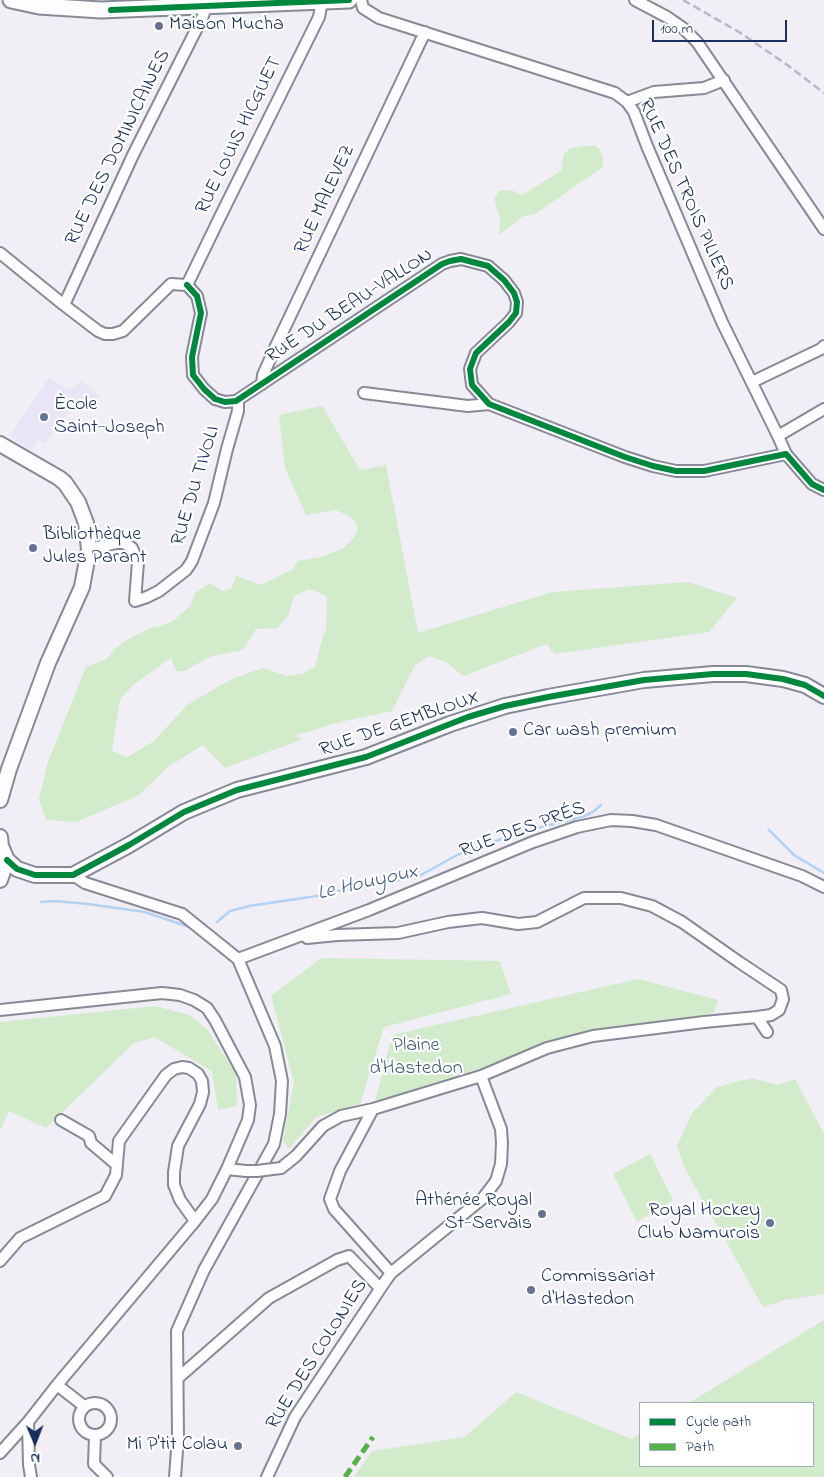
<!DOCTYPE html>
<meta charset="utf-8">
<style>
body{margin:0}
#map{position:relative;width:824px;height:1477px;overflow:hidden;background:#f1eef6;font-family:"Indie Flower",sans-serif}
canvas{display:block}
.legend{position:absolute;left:639px;top:1402px;width:175px;height:65px;box-sizing:border-box;background:#fff;border:1px solid #a4acbf;margin:0;padding:6px 9px;list-style:none;font-size:15px;color:#1b2f5e}
.legend li{display:flex;align-items:center;gap:10px;height:25px}
.legend b{width:25px;border:1px solid #a4acbf}
.north{position:absolute;left:10px;top:1417px;width:50px;height:50px;-webkit-text-stroke:4px #fff;paint-order:stroke;rotate:179deg;font-size:14px;font-weight:700;line-height:20px;text-align:center;color:#1b2f5e}
.north::after{content:'';display:block;margin:auto;width:18px;height:22px;background:#1b2f5e;clip-path:polygon(50% 0,100% 100%,50% 72%,0 100%)}
.scale{position:absolute;left:652px;top:20px;width:135px;height:22px;box-sizing:border-box;border:2px solid #1b2f5e;border-top:0;padding-left:6px;font-size:15px;line-height:18px;white-space:nowrap;color:#1b2f5e;-webkit-text-stroke:4px #fff;paint-order:stroke}
</style>
<div id="map">
<canvas width="824" height="1477"></canvas>
<ul class="legend">
<li><b style="height:6px;background:#00873e"></b>Cycle path</li>
<li><b style="height:6px;background:#55b248"></b>Path</li>
</ul>
<div class="north">N</div>
<div class="scale">100 m</div>
</div>
<script>
const ctx = document.querySelector('canvas').getContext('2d');
ctx.lineJoin = 'round';
function fill(path, color) { ctx.fillStyle = color; ctx.fill(path, 'evenodd'); }
const poly = rows => new Path2D(rows.map(r => 'M' + r).join(''));
function stroke(path, color, width, dash) { ctx.strokeStyle = color; ctx.lineWidth = width; ctx.lineCap = dash ? 'butt' : 'round'; ctx.setLineDash(dash || []); ctx.stroke(path); }
function drawText(font, color, halo, rows, align = 'center') {
  ctx.font = font + ' "Indie Flower",sans-serif'; ctx.lineWidth = 4.5; ctx.setLineDash([]); ctx.textBaseline = 'middle'; ctx.strokeStyle = halo; ctx.fillStyle = color; for (const [text, x, y, turn = 0] of rows) {
    ctx.save(); ctx.translate(x, y); ctx.rotate((+turn || 0) * Math.PI / 180); ctx.textAlign = isNaN(turn) ? turn : align; if (halo) ctx.strokeText(text, 0, 0); ctx.fillText(text, 0, 0); ctx.restore();
  }
}
fill(poly([
 [49,378,70,390,82,380,101,397,86,411,78,404,51,431,53,433,45,444,38,440,31,450,9,436]
]), '#eae5f6');
fill(poly([
 [595,145,600,150,603,159,603,167,535,214,523,216,499,235,500,217,494,198,499,191,511,190,522,195,561,171,564,153,572,148],
 [322,406,360,470,386,465,418,633,552,592,688,582,737,598,709,632,554,654,547,644,463,676,446,662,429,656,415,665,392,711,340,722,293,736,303,739,225,768,203,745,168,767,139,795,76,822,46,820,39,799,48,762,86,667,106,659,115,649,127,640,150,628,158,627,173,621,191,605,195,593,210,583,223,591,231,589,236,576,261,585,293,569,298,561,321,557,342,549,355,537,358,528,352,518,336,510,306,515,285,468,279,415],
 [309,589,327,596,326,630,323,636,315,667,302,674,287,676,262,668,230,680,187,705,154,741,128,757,112,751,120,700,133,685,171,658,176,671,184,671,212,656,243,650,256,629,277,628,288,616,294,596],
 [322,958,500,961,511,994,384,1027,360,1104,316,1117,289,1149,283,1141,294,1082,271,996],
 [638,979,718,1000,714,1013,640,1025,572,1034,477,1069,375,1102,392,1035],
 [155,1006,189,1015,207,1029,236,1074,237,1106,218,1110,212,1071,154,1037,133,1044,46,1128,9,1111,0,1131,0,1022],
 [752,1078,778,1085,795,1079,824,1134,824,1294,785,1300,763,1307,684,1167,677,1146,692,1113,717,1087],
 [650,1154,673,1200,637,1222,613,1174],
 [824,1320,824,1477,354,1477,372,1451,465,1437,516,1392,632,1439,640,1433,640,1466,813,1466,813,1403,689,1403]
]), '#d1ebcb');
stroke(poly([
 [769,830,794,855,824,873],
 [41,902,55,901,88,904,145,912,189,927],
 [217,922,230,911,249,906,317,896,342,890,383,884,421,875,457,855,521,832,582,817,593,812,601,805]
]), '#b3d2f4', 2.5);
const street = poly([
 [361,0,363,8,379,18,615,93,627,102,634,112,647,146,722,322,778,436,786,454],
 [635,0,667,17,683,28,697,42,824,229],
 [627,102,654,92,704,88,724,80],
 [0,253,64,305,98,331,105,334,113,334,123,331,171,284,187,285],
 [187,285,197,296,201,313,192,357,193,375,204,389,215,399,225,402,236,401,442,264,450,261,461,259,488,266,504,280,514,293,517,302,516,313,509,322,476,353,470,369,472,385,489,404,625,457,653,466,676,471,704,471,786,454,812,484,824,490],
 [187,285,220,217,319,17,322,1],
 [64,305,133,155,203,16,206,6],
 [752,382,821,349,824,346],
 [262,384,263,375,275,348,425,32],
 [364,393,468,406,489,404],
 [778,436,824,409],
 [89,549,116,543,124,543,132,548,138,562,135,601,147,597,159,591,186,570,192,561,214,503,227,449,238,411,238,400],
 [73,875,85,883,182,914,238,959,275,1046,282,1081,280,1114,274,1144,204,1270,177,1331,178,1437,175,1477],
 [307,938,337,935,398,933,448,922,482,918,518,924,537,922,584,898,621,898,652,906,682,922,739,962,781,990,783,999,779,1010,771,1015,757,1017],
 [238,959,369,910,533,842,577,827,611,820,632,821,656,825,802,876,824,887],
 [0,1010,162,993,180,995,194,1000,207,1008,215,1020,245,1077,250,1105,248,1120,227,1169,212,1199,195,1221,57,1385,28,1422,0,1453],
 [373,1109,340,1171,330,1199,334,1209,391,1273],
 [61,1120,89,1136,91,1143,117,1165],
 [281,1168,296,1156,323,1126,341,1116,373,1109,481,1076,547,1048,593,1036,704,1022,757,1017,767,1032],
 [227,1169,246,1171],
 [0,1261,20,1238,105,1196,116,1175,119,1141,166,1075,174,1069,182,1067,189,1068,198,1074,202,1081,203,1092,200,1104,178,1146,174,1172,174,1185,180,1200,195,1221],
 [178,1378,269,1298,337,1260,349,1256,380,1288],
 [57,1385,84,1406],
 '79 1419a16 16 0 1 1 32 0a16 16 0 1 1-32 0Z',
 [28,1422,29,1465,31,1477],
 [95,1435,94,1464,107,1477],
 [267,1477,295,1417,386,1280,391,1273,483,1198,496,1181,501,1164,502,1143,501,1129,481,1076]
]);
const secondary = poly([
 [0,444,59,478,65,483,78,502,86,523,89,549,82,587,48,663,9,769,0,800],
 [0,837,1,846,7,860,17,869,35,875,73,875,129,845,184,812,237,790,366,757,450,724,505,706,548,697,644,680,713,674,746,674,783,679,805,685,824,696],
 [0,880,7,860]
]);
const primary = poly([
 [11,0,39,6,101,10,349,0]
]);
stroke(street, '#878a96', 14);
stroke(secondary, '#878a96', 18);
stroke(primary, '#878a96', 19);
stroke(street, '#fdfcfe', 10);
stroke(secondary, '#fdfcfe', 14);
stroke(primary, '#fdfcfe', 15);
stroke(poly([
 [683,0,739,32,786,64,824,93]
]), '#b7b9c0', 2.5, [8, 4]);
const streetBridge = poly([
 [246,1171,257,1171,281,1168]
]);
stroke(streetBridge, '#878a96', 14, []);
stroke(streetBridge, '#fdfcfe', 10);
stroke(poly([
 [345,1477,373,1437]
]), '#55b248', 5, [10, 5]);
stroke(poly([
 [111,10,349,0],
 [187,285,197,296,201,313,192,357,193,375,204,389,215,399,225,402,236,401,442,264,450,261,461,259,488,266,504,280,514,293,517,302,516,313,509,322,476,353,470,369,472,385,489,404,625,457,653,466,676,471,704,471,786,454,812,484,824,490],
 [7,860,17,869,35,875,73,875,129,845,184,812,237,790,366,757,468,717,505,706,548,697,644,680,713,674,746,674,783,679,805,685,824,696]
]), '#00873e', 6);
for (const [x, y, r, color] of [
 [159,26,5,"#667293"],
 [44,417,5,"#667293"],
 [33,548,5,"#667293"],
 [513,732,5,"#667293"],
 [542,1214,5,"#667293"],
 [770,1223,5,"#667293"],
 [531,1290,5,"#667293"],
 [238,1446,5,"#667293"]
]) { const dot = new Path2D(); dot.arc(x, y, r, 0, 2 * Math.PI); ctx.fillStyle = color; ctx.fill(dot); stroke(dot, '#fff', 2); }
drawText('20px', '#1b2f5e', '#fff', [
 ["Maison Mucha",169,26],
 ["Ècole",54,406],
 ["Saint-Joseph",54,429],
 ["Bibliothèque",43,536],
 ["Jules Parant",43,559],
 ["Car wash premium",523,732],
 ["Athénée Royal",532,1202,"right"],
 ["St-Servais",532,1225,"right"],
 ["Royal Hockey",760,1212,"right"],
 ["Club Namurois",760,1235,"right"],
 ["Commissariat",541,1278],
 ["d'Hastedon",541,1301],
 ["Mi P'tit Colau",228,1446,"right"]
], 'left');
drawText('20px', '#1b2f5e', '#fff', [
 ["RUE LOUIS HICGUET",240,136,-64],
 ["RUE DES DOMINICAINES",119,148,-64],
 ["RUE DES TROIS PILIERS",685,195,66],
 ["RUE MALEVEZ",326,200,-65],
 ["RUE DU BEAU-VALLON",350,307,-33],
 ["RUE DU TIVOLI",197,486,-73],
 ["RUE DE GEMBLOUX",400,725,-19],
 ["RUE DES PRÉS",523,831,-20],
 ["RUE DES COLONIES",318,1355,-58]
]);
drawText('20px', '#425d70', '#fff', [
 ["Plaine",416,1047],
 ["d'Hastedon",416,1070]
]);
drawText('italic 21px', '#405c8b', '#fff', [
 ["Le Houyoux",368,884,-13]
]);
</script>
